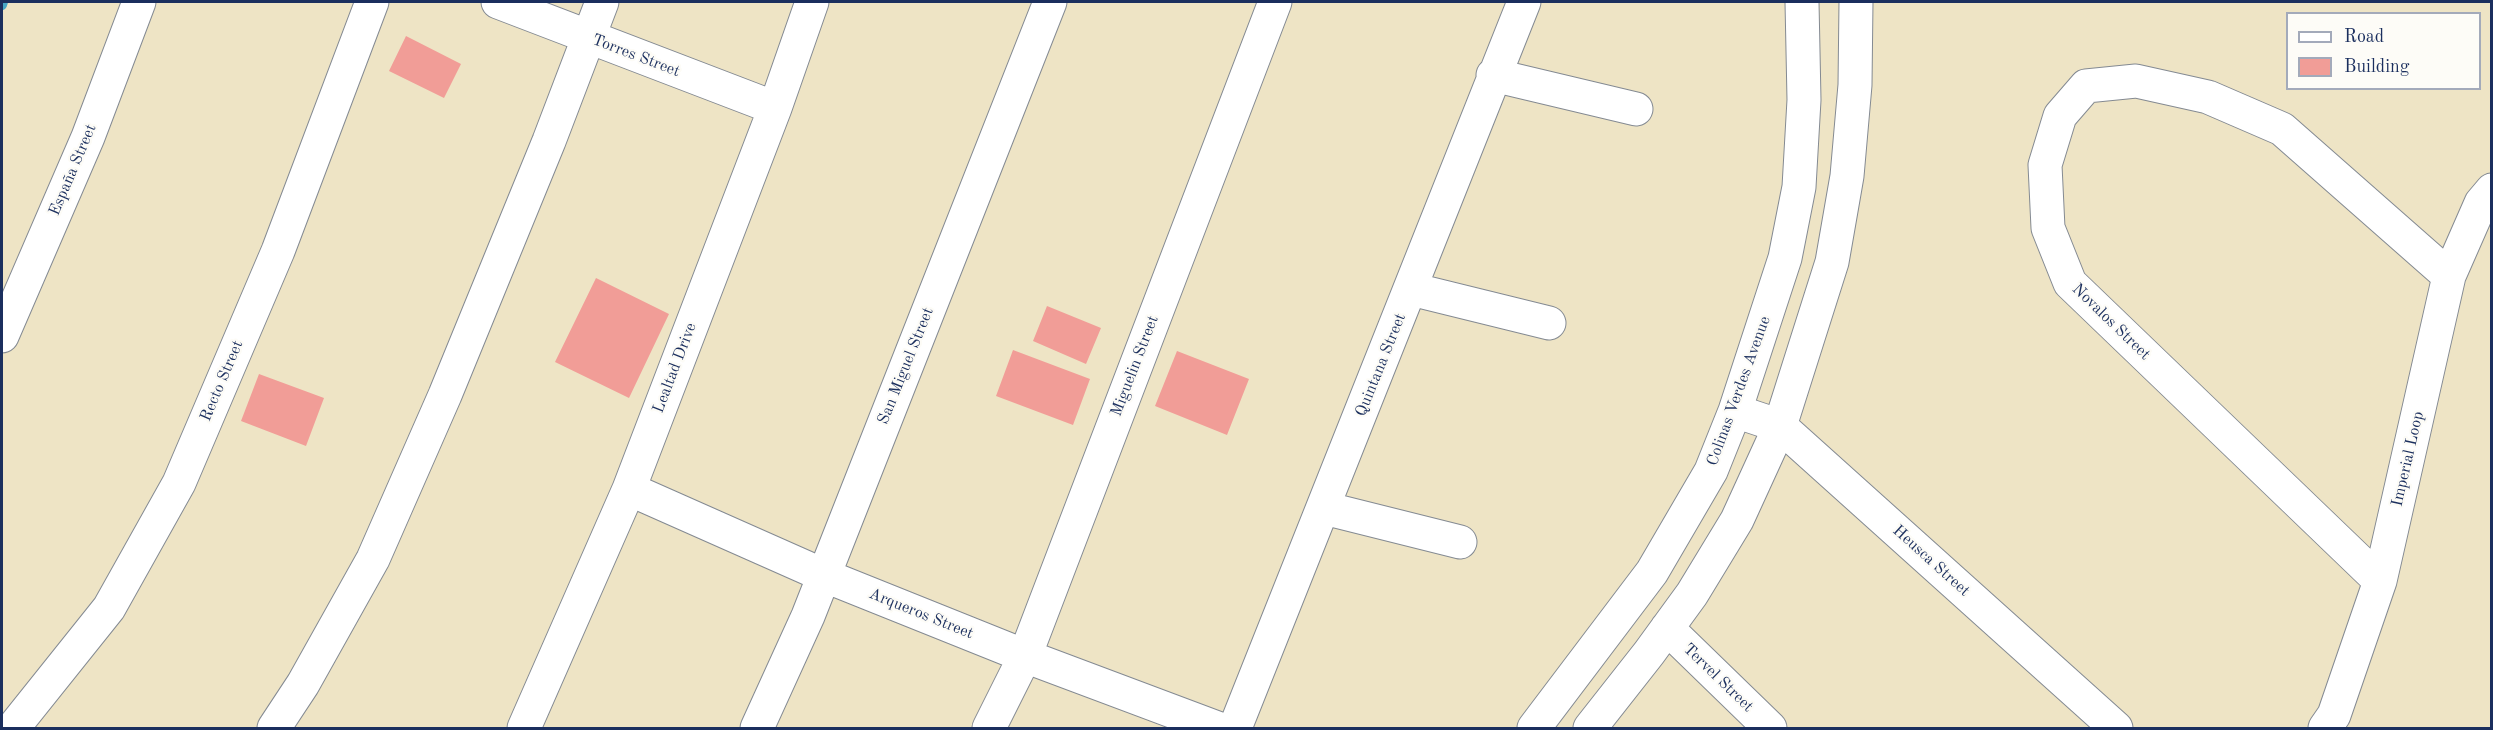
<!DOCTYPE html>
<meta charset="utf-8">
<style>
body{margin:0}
#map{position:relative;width:2493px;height:730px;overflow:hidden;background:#eee4c5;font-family:"Old Standard TT",serif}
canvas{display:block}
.frame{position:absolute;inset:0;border:3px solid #1b2f5e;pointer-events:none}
.legend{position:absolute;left:2286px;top:12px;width:195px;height:78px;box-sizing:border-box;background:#fdfcf7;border:2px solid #a3aaba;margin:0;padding:8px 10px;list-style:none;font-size:18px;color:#1b2f5e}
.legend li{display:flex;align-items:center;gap:12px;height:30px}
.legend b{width:30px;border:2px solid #a3aaba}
</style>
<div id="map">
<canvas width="2493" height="730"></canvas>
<div class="frame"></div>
<ul class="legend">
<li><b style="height:8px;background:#fff"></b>Road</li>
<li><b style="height:16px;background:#f19d97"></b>Building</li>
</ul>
</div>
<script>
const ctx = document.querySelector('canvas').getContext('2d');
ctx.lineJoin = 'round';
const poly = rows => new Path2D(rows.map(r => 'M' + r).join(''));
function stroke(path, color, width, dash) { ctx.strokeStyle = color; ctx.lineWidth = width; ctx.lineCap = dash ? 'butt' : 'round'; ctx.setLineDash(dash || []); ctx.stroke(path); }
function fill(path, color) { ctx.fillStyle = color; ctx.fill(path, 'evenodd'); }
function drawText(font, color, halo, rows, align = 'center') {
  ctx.font = font + ' "Old Standard TT",serif'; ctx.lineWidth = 4.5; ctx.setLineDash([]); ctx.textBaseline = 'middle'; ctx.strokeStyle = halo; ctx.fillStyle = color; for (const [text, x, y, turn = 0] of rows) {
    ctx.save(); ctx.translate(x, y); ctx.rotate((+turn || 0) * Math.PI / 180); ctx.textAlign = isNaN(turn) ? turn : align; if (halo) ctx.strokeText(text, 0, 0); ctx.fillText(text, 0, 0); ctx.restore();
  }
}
stroke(poly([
 [2,5,3,2]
]), '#47a7c6', 10);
fill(poly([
 [406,36,461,64,444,98,389,71],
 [596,278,669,314,629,398,555,362],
 [1047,306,1101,328,1086,364,1033,341],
 [1013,350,1090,379,1073,425,996,396],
 [1177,351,1249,379,1227,435,1155,406],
 [259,374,324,398,306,446,241,421]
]), '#f19d97');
const street = poly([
 [498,2,775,108],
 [1493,75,1636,109],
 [1411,289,1549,323],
 [2,336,88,137,139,2],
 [1735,411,1780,426,2116,728],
 [629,489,823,575,1025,656,1217,728],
 [1324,508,1460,542],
 [2380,581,2070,283,2048,228,2045,165,2060,116,2086,86,2136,81,2208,97,2282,129,2449,276],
 [1667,628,1770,728],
 [13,728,109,608,179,483,278,251,372,2],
 [274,728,303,684,373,559,445,395,549,141,602,2],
 [524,728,629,489,775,108,812,2],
 [757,728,808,616,1050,2],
 [989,728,1025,656,1275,2],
 [1235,728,1524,2],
 [1534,728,1652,572,1711,471,1735,411,1785,258,1799,187,1804,100,1802,2],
 [1590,728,1649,653,1692,594,1737,520,1780,426,1832,262,1847,176,1855,85,1856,2],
 [2325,728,2334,715,2380,581,2449,276,2481,203,2492,190]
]);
stroke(street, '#848a92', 35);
stroke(street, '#fff', 33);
drawText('16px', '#1b2f5e', '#fdfcf7', [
 ["Torres Street",636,56,21],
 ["España Street",73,170,-67],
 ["Novalos Street",2111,322,44],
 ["Quintana Street",1381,365,-68],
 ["San Miguel Street",906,366,-68],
 ["Miguelin Street",1135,366,-69],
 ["Lealtad Drive",675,368,-69],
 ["Recto Street",222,381,-67],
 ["Colinas Verdes Avenue",1739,391,-70],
 ["Imperial Loop",2408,459,-77],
 ["Heusca Street",1931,561,42],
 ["Arqueros Street",921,614,22],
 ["Tervel Street",1718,678,44]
]);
</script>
